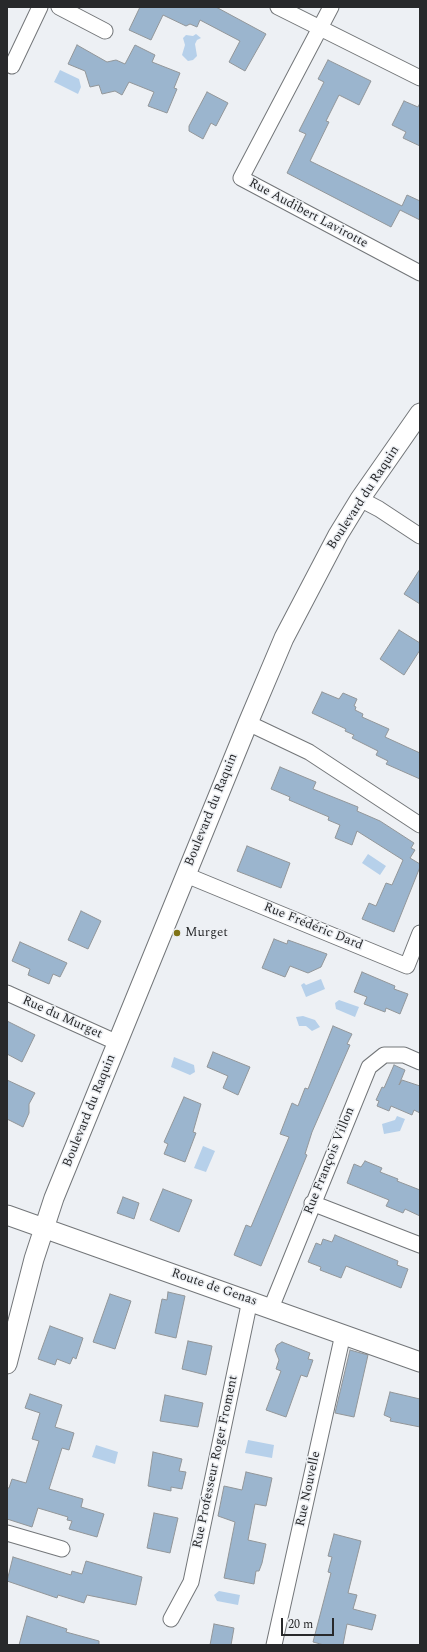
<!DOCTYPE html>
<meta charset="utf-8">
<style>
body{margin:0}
#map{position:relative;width:427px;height:1652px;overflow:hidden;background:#edf0f4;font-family:Spectral,serif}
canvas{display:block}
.frame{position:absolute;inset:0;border:8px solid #28292b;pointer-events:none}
.scale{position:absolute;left:281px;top:1618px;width:53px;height:18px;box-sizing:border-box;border:2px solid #28292b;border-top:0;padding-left:5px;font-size:12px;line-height:14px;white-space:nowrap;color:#28292b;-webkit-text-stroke:3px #edf0f4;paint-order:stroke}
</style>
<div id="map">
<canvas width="427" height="1652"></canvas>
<div class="frame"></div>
<div class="scale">20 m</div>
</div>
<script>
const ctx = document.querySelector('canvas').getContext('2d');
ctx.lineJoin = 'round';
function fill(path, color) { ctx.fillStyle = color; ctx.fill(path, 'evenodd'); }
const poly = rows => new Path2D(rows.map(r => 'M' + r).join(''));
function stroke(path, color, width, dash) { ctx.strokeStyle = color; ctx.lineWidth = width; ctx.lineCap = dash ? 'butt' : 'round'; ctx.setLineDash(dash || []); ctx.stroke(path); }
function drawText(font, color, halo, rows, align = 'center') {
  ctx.font = font + ' Spectral,serif'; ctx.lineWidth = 3; ctx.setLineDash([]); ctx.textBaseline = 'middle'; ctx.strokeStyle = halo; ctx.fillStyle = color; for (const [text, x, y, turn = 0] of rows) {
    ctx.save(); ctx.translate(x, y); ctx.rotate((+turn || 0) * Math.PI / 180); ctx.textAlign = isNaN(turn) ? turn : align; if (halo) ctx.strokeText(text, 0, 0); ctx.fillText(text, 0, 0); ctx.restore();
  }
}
fill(poly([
 [196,34,201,38,197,40,195,44,197,56,193,60,188,61,182,55,185,45,183,38,186,35,193,36],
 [60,70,79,79,81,87,78,94,54,82],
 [368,854,386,866,380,875,362,863],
 [321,979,325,989,306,997,301,985,304,983,306,985],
 [339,1000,359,1007,355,1017,336,1009,335,1003],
 [303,1016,315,1020,320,1027,312,1031,306,1026,299,1026,296,1017],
 [174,1057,194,1065,195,1072,190,1075,171,1067],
 [397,1116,405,1119,400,1131,384,1134,382,1124,395,1120],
 [203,1146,215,1151,206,1172,194,1168],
 [248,1440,274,1445,272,1458,245,1453],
 [96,1445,118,1452,115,1464,92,1457],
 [219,1591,240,1595,238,1605,217,1601,214,1595]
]), '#b6d0ea');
const building = poly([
 [140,7,216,7,266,34,245,71,229,62,240,41,200,20,197,27,190,24,186,26,163,15,151,40,129,30,140,7],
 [77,45,107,62,116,60,125,64,135,45,155,55,152,62,180,73,174,88,177,89,167,113,148,106,154,92,129,82,122,95,115,91,102,94,99,85,90,87,85,71,68,64,77,45],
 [328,60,371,81,359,105,339,95,326,121,329,122,310,161,402,206,407,195,420,201,420,220,400,210,391,227,287,173,306,134,299,131,324,82,318,79,328,60],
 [207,92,228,103,216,126,211,123,203,139,189,131,189,126,207,92],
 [404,101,418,107,420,103,420,146,403,138,406,132,392,125,404,101],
 [420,569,420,604,404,594,420,569],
 [399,630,420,643,420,650,404,675,380,659,399,630],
 [322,692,339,699,343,693,357,699,354,706,356,707,355,710,363,714,362,717,389,729,385,737,420,753,420,779,386,764,388,761,376,755,378,751,352,738,354,735,345,731,346,729,312,713,322,692],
 [280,767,316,782,313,789,358,807,357,811,380,821,414,843,411,848,415,850,410,858,420,864,420,867,394,932,362,919,369,903,376,906,386,883,392,885,403,860,357,831,352,845,335,838,340,825,328,820,329,817,289,800,290,797,271,789,280,767],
 [247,846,290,863,281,888,237,871,247,846],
 [81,911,101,921,88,949,68,940,81,911],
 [274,939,287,944,288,940,327,954,321,967,308,973,290,966,285,977,262,968,274,939],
 [20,942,67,963,60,977,53,974,49,984,28,975,30,969,12,961,20,942],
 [362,972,395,986,394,989,408,994,400,1014,386,1008,385,1012,364,1004,367,997,354,992,362,972],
 [7,1021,35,1035,22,1062,7,1054,7,1021],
 [333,1026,352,1034,347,1044,350,1045,312,1132,305,1154,307,1155,261,1266,234,1255,246,1225,251,1227,289,1137,280,1134,292,1103,298,1106,305,1088,308,1089,333,1026],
 [213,1052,250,1067,238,1095,223,1088,228,1076,207,1067,213,1052],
 [394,1065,405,1070,399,1085,402,1080,420,1086,420,1113,414,1110,412,1115,391,1106,389,1111,377,1106,379,1101,376,1100,382,1087,384,1088,394,1065],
 [7,1080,35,1093,29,1104,29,1113,23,1127,7,1119,7,1080],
 [184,1097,201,1104,193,1132,196,1133,185,1162,164,1154,168,1144,164,1142,184,1097],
 [365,1161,382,1168,380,1172,398,1179,397,1181,420,1190,420,1216,405,1209,403,1213,386,1206,389,1200,347,1183,354,1164,361,1167,365,1161],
 [163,1189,192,1200,179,1232,150,1220,163,1189],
 [123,1197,139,1203,134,1219,117,1213,123,1197],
 [335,1235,398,1261,397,1265,408,1269,401,1288,346,1266,341,1278,320,1270,321,1267,308,1262,316,1243,321,1245,323,1239,332,1242,335,1235],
 [168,1292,185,1296,176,1338,155,1333,162,1299,167,1300,168,1292],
 [110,1294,131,1301,115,1349,93,1342,110,1294],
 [50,1326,83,1338,76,1359,73,1357,70,1364,57,1359,55,1365,38,1359,50,1326],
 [188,1341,212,1346,206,1375,182,1369,188,1341],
 [282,1342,310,1353,308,1359,313,1360,307,1377,301,1375,286,1417,266,1410,281,1371,276,1369,279,1360,275,1350,277,1345,282,1342],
 [350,1350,368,1355,354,1417,335,1413,350,1350],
 [390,1392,420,1399,420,1427,390,1421,391,1418,384,1415,390,1392],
 [30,1394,62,1405,55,1427,74,1433,69,1450,62,1448,49,1489,83,1499,81,1507,104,1514,97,1537,69,1529,72,1521,67,1520,68,1517,38,1508,32,1527,7,1519,7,1488,9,1488,12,1479,26,1483,39,1441,32,1439,40,1413,25,1408,30,1394],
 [165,1395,203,1403,198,1427,160,1421,165,1395],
 [153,1452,182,1459,179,1471,186,1472,182,1489,171,1487,171,1491,148,1486,153,1452],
 [246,1472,272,1478,266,1506,255,1504,248,1540,266,1544,262,1563,259,1571,256,1571,254,1584,224,1578,235,1522,218,1516,224,1486,242,1490,246,1472],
 [154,1513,178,1518,170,1553,147,1548,154,1513],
 [334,1534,361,1541,348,1593,357,1595,353,1609,376,1615,372,1630,347,1624,343,1645,324,1645,313,1642,331,1573,328,1572,332,1557,328,1556,334,1534],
 [13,1557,71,1575,72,1571,82,1574,86,1561,142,1577,136,1605,87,1595,84,1603,58,1595,57,1598,7,1581,13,1557],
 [27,1616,67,1629,66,1632,99,1641,99,1645,19,1645,27,1616],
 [214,1624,234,1628,231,1645,210,1645,214,1624]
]);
fill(building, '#9bb5ce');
stroke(building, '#929699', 1);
const minor = poly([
 [59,7,105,31],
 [278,7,420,78],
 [331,7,241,178,420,273],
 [12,66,40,7],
 [360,499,379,509,420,536],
 [248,723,309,752,420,825],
 [186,875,407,966,420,933],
 [7,993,118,1043],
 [312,1203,420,1245],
 [271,1308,369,1067,384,1055,404,1055,420,1062],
 [7,1533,62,1549],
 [171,1619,191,1582,250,1300],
 [274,1645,343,1334]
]);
const tertiary = poly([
 [7,1215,420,1362],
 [7,1364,34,1259,54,1198,248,723,284,638,338,535,360,499,420,413]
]);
stroke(minor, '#737679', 17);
stroke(tertiary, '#737679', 21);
stroke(minor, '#fff', 15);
stroke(tertiary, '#fff', 19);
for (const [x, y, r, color] of [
 [177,933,4,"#807417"]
]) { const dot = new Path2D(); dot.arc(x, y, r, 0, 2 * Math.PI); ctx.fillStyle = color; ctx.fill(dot); stroke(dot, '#edf0f4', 1.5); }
drawText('13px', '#28292b', '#edf0f4', [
 ["Rue Audibert Lavirotte",308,214,28],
 ["Boulevard du Raquin",364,498,-57],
 ["Boulevard du Raquin",212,810,-68],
 ["Rue Frédéric Dard",313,927,22],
 ["Rue du Murget",62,1018,24],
 ["Boulevard du Raquin",90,1111,-68],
 ["Rue François Villon",330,1161,-68],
 ["Route de Genas",214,1288,19],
 ["Rue Professeur Roger Froment",216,1462,-78],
 ["Rue Nouvelle",309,1489,-78]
]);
drawText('13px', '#28292b', '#edf0f4', [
 ["Murget",185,933]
], 'left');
</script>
